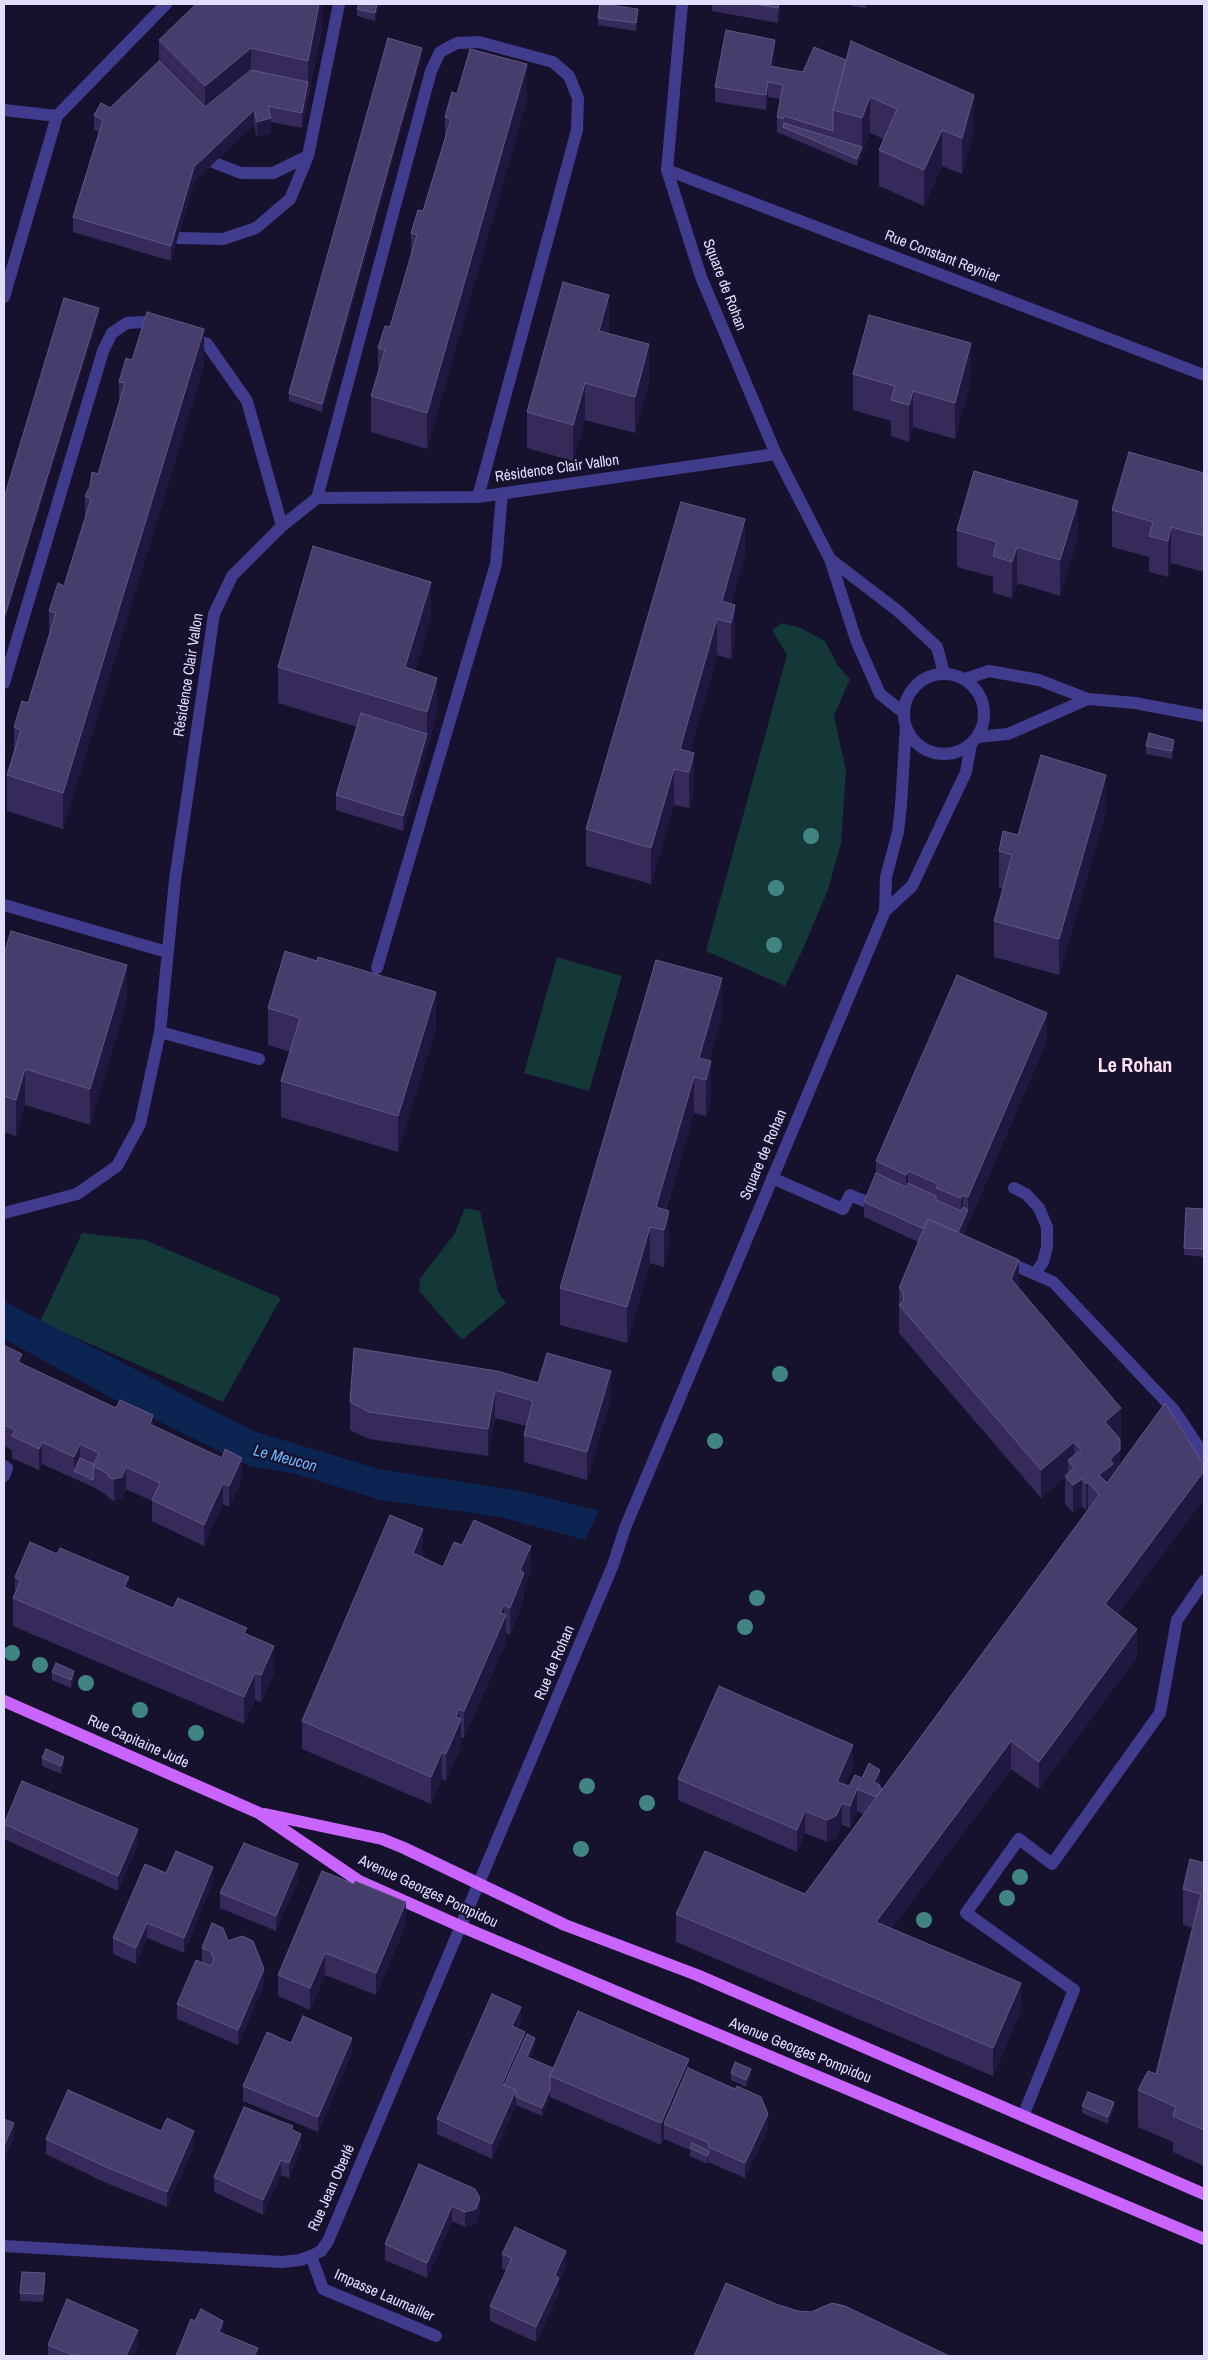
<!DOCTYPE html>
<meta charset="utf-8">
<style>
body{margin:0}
#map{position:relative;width:1208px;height:2360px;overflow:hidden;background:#16112d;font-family:"Archivo Narrow",sans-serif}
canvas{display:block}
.frame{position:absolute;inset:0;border:5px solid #e1ddff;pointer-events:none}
</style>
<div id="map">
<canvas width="1208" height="2360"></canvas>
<div class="frame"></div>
</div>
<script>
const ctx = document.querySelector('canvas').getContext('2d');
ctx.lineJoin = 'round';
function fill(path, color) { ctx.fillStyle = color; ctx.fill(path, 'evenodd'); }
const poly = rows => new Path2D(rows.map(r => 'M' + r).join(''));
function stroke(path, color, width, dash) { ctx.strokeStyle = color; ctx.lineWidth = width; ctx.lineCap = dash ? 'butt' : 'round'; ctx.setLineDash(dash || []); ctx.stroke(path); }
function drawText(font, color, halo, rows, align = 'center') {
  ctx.font = font + ' "Archivo Narrow",sans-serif'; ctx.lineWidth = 4.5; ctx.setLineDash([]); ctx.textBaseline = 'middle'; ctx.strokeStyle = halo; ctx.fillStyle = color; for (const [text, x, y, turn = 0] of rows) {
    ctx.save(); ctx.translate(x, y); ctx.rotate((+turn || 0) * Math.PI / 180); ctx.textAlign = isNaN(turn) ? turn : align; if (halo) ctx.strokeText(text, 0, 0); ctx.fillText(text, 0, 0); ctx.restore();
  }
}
fill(poly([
 [782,623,801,628,825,641,838,666,850,679,834,716,846,770,841,843,828,890,802,951,785,986,706,951,787,655,772,630],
 [557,957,622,976,589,1091,524,1073],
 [465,1208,480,1211,498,1292,506,1303,462,1340,419,1291,420,1279,455,1233],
 [82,1233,145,1240,281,1298,223,1402,40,1322]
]), '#143737');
fill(poly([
 [4,1301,253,1431,379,1469,520,1491,599,1511,585,1540,500,1517,381,1500,292,1473,249,1466,108,1396,4,1339]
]), '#0c2451');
stroke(poly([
 [682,4,667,170,701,277,776,454,830,559,856,640,880,694,904,713],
 [4,110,57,116],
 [215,163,241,173,273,173,308,156],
 [667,170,1204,375],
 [178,238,223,239,256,228,290,199,308,156,339,4],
 [4,297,57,116,166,4],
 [188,337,207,344,247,401,282,526],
 [317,498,431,71,440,52,457,43,479,42,553,62,569,76,578,98,577,130,478,497],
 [830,559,898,611,937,647,944,673],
 '904 714a40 40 0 1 1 80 0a40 40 0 1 1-80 0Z',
 [965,679,989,671,1039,680,1088,699,1135,703,1204,716],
 [4,683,103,351,112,333,127,323,144,322,160,327],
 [977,737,1008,734,1088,699],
 [4,905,167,952],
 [885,911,912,886,966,772,971,744],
 [377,968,496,564,502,494],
 [160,1032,259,1059],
 [772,1178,843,1209,850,1195,879,1207],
 [1014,1188,1026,1194,1039,1208,1047,1227,1047,1247,1043,1262,1035,1274],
 [4,1213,77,1194,117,1166,140,1124,160,1032,175,880,214,614,232,576,282,526,317,498,478,497,776,454],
 [1005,1261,1053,1282,1174,1410,1204,1455],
 [4,1466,7,1468,4,1476],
 [1023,2116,1074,1990,966,1913,1019,1839,1052,1864,1160,1713,1177,1620,1204,1581],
 [4,2246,282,2262,300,2260,311,2256,321,2251,328,2241,613,1565,625,1528,885,911,886,877,898,832,901,806,906,726],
 [311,2256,323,2289,436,2336]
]), '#403b8d', 12);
stroke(poly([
 [4,1701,259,1813,359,1881,460,1926,1204,2239],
 [265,1814,382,1839,404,1848,565,1925,697,1975,1204,2194]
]), '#c964ff', 12);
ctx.fillStyle = '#418582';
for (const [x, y] of [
 [811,836],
 [776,888],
 [774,945],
 [780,1374],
 [715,1441],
 [757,1598],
 [745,1627],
 [12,1653],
 [40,1665],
 [86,1683],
 [140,1710],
 [196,1733],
 [587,1786],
 [647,1803],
 [581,1849],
 [1020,1877],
 [1007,1898],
 [924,1920]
]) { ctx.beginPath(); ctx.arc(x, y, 8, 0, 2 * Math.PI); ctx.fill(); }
fill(poly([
 [322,4,322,29,302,128,271,122,271,133,257,137,254,125,194,182,171,261,73,232,73,217,99,132,94,130,94,115,110,108,159,61,159,40],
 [380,4,375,21,357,16,357,9],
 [712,4,780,4,778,23,712,11],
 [851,4,866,4,866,8,851,6],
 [638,17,636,31,598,25,598,18],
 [422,55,322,412,289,401,289,393],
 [775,55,773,67,803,72,974,131,962,174,942,166,924,206,879,186,879,150,884,139,870,133,857,166,777,132,777,117,780,99,768,97,766,110,715,102,715,87],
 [457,94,527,100,427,449,371,432,371,396,378,373,378,348,390,327,411,254,411,233,423,211,445,138,445,117],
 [609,331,609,334,649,381,635,433,585,420,573,461,527,448,527,412],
 [132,360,204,366,63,829,7,811,7,775,14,752,14,727,28,703,49,635,49,611,64,586,85,518,85,496,98,474,119,402,119,382],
 [853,374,971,379,955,439,913,427,909,442,891,436,891,421,853,410],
 [1204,473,1204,572,1171,563,1168,577,1149,572,1149,557,1112,547,1112,510],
 [957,530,1078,537,1060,596,1017,583,1012,598,993,593,993,577,957,567],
 [745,555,731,604,735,641,731,659,717,655,690,752,694,790,689,808,674,805,651,884,586,866,586,829],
 [431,618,415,670,437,714,403,831,336,810,336,795,357,727,278,703,278,667],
 [1146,746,1174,747,1172,759,1146,754],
 [1106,811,1059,975,994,957,994,921,1003,889,999,888,999,851,1018,835],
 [4,954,127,1001,90,1125,25,1105,16,1136,4,1132],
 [268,1008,436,1028,398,1152,281,1117,281,1081,290,1052,268,1045],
 [722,1014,709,1061,711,1098,706,1116,694,1113,666,1210,669,1247,664,1267,650,1263,627,1343,560,1325,560,1288],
 [1047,1041,963,1235,1019,1288,1018,1288,1121,1436,1118,1438,1120,1465,1204,1499,1118,1614,1137,1657,1039,1789,1011,1769,892,1928,1021,2011,993,2076,676,1942,676,1914,805,1894,864,1814,857,1811,850,1828,842,1825,836,1838,827,1842,805,1833,797,1852,678,1800,678,1779,853,1767,845,1785,849,1786,862,1778,880,1770,880,1788,882,1789,1088,1510,1086,1511,1082,1506,1073,1513,1065,1504,1065,1477,1041,1498,899,1333,899,1288,918,1242,864,1217,864,1202,876,1173,876,1161],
 [1204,1209,1204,1257,1184,1255,1184,1248],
 [4,1348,22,1364,153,1425,242,1479,229,1507,223,1504,204,1546,152,1521,152,1501,126,1489,122,1498,114,1501,110,1499,105,1494,93,1487,42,1464,39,1470,12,1458,12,1450,4,1446],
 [538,1383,611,1399,587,1480,524,1462,524,1435,526,1426,495,1418,488,1456,369,1439,350,1430,350,1402],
 [423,1557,443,1567,531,1573,524,1588,524,1600,510,1635,506,1633,506,1643,464,1738,461,1737,461,1747,446,1781,442,1779,431,1804,302,1749,302,1721],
 [15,1577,129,1589,173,1608,247,1634,274,1673,261,1702,255,1700,244,1724,13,1626,13,1598,15,1592],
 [52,1672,74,1679,71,1688,52,1680],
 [42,1758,64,1765,61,1774,42,1766],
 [4,1824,138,1844,118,1891,4,1839],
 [1204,1863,1204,2166,1173,2152,1173,2142,1138,2127,1138,2090,1156,2074,1193,1928,1183,1925,1183,1889],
 [166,1873,213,1882,184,1953,147,1938,136,1964,113,1954,113,1938],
 [298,1880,276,1931,220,1908,220,1893],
 [354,1884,406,1924,376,1995,325,1975,310,2010,278,1996,278,1975],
 [228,1941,264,1984,238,2045,177,2019,177,2004,202,1962,202,1948],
 [521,2022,518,2029,525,2038,535,2045,530,2058,553,2068,689,2068,768,2129,745,2178,708,2162,707,2164,690,2156,690,2150,664,2139,664,2138,661,2145,550,2097,542,2116,516,2105,492,2159,437,2134,437,2119],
 [291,2043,352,2053,318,2132,243,2101,243,2086],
 [731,2073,751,2076,746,2087,731,2080],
 [1082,2106,1114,2110,1108,2124,1082,2113],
 [293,2129,301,2149,289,2178,281,2175,263,2215,214,2192,214,2177],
 [46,2139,194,2146,167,2207,106,2183,46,2154],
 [419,2164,480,2213,476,2224,465,2227,452,2221,427,2278,385,2260,385,2244],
 [502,2254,566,2266,559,2281,559,2293,536,2342,490,2321,490,2306,507,2271,502,2269],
 [45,2281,43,2302,20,2301,20,2293],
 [48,2345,138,2345,133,2356,48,2356]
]), '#352a5a');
fill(poly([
 [319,4,322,4,322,29,308,97,308,61],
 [377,4,380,4,375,21,375,13],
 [779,4,780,4,780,7,778,23],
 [638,9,638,17,636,31,636,23],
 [775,40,775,55,770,81,770,66],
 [251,48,251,85,205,122,205,86],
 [422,48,422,55,322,412,322,404],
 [527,64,527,100,427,449,427,413],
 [308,82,308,97,302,128,302,113],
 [768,82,768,97,766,110,766,95],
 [974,95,974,131,962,174,962,138],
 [870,97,870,133,857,166,857,159,862,147,862,118],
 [254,110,254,125,194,182,171,261,171,246,194,167],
 [271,118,271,133,257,137,257,122],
 [942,130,942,166,924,206,924,170],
 [609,295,609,331,599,368,599,331],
 [99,308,99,316,4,625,4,618],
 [204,329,204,366,63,829,63,793],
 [971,343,971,379,955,439,955,403],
 [649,344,649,381,635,433,635,397],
 [585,383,585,420,573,461,573,425],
 [913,391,913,427,909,442,909,405],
 [1078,501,1078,537,1060,596,1060,560],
 [745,519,745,555,726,622,722,601],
 [1171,527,1171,563,1168,577,1168,541],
 [1017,547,1017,583,1012,598,1012,562],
 [431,582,431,618,405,703,405,667],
 [735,605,735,641,731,659,731,623],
 [717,619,717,655,685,771,680,749],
 [437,678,437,714,427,749,427,712],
 [427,734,427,749,403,831,403,816],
 [1174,740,1174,747,1172,759,1172,751],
 [694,753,694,790,689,808,689,772],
 [674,769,674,805,651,884,651,848],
 [1106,775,1106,811,1059,975,1059,939],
 [127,965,127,1001,90,1125,90,1089],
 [722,978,722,1014,703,1080,699,1058],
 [436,992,436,1028,398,1152,398,1116],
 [1047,1013,1047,1041,953,1257,953,1242,961,1225,961,1198,963,1195,963,1221,968,1210,968,1197],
 [711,1061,711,1098,706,1116,706,1080],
 [25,1069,25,1105,16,1136,16,1100],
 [694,1077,694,1113,660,1229,656,1207],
 [908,1171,908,1198,906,1202,906,1175],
 [669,1211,669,1247,664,1267,664,1230],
 [650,1227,650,1263,627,1343,627,1307],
 [1019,1260,1019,1288,1011,1307,1011,1279],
 [22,1354,22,1375,18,1362],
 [611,1371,611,1399,587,1480,587,1452],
 [495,1390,495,1418,488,1456,488,1429],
 [1121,1408,1121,1436,1105,1449,1105,1422],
 [153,1415,153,1437,150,1424],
 [42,1442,42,1464,39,1470,39,1449],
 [1074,1442,1074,1467,1068,1460,1068,1475,1041,1498,1041,1470],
 [80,1444,80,1465,74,1471,74,1457],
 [1120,1450,1120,1478,1113,1491,1099,1475,1110,1459],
 [242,1458,242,1479,229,1507,229,1486],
 [126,1467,126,1489,122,1498,114,1501,114,1479],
 [1204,1471,1204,1499,1105,1632,1105,1604],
 [1082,1479,1082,1506,1073,1513,1073,1485],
 [1088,1482,1088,1510,1086,1511,1086,1484],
 [223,1483,223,1504,204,1546,204,1525],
 [423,1529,423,1557,413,1580,413,1553],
 [531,1546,531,1573,524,1588,524,1600,510,1635,510,1608,520,1570],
 [129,1577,129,1605,124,1587],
 [504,1605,504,1619,506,1615,506,1643,464,1738,464,1711],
 [1137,1629,1137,1657,1039,1789,1039,1762],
 [274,1646,274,1673,261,1702,261,1675],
 [74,1671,74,1679,71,1688,71,1680],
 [255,1673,255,1700,244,1724,244,1697],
 [459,1709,459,1724,461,1719,461,1747,446,1781,446,1754,456,1717],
 [1011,1741,1011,1769,876,1949,876,1922],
 [853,1745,853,1767,837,1804,837,1782],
 [442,1752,442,1779,431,1804,431,1777],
 [64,1757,64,1765,61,1774,61,1766],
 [880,1770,880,1798,874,1782],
 [857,1789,857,1811,850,1828,850,1806],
 [842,1803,842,1825,836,1838,827,1842,827,1820],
 [805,1811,805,1833,797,1852,797,1830],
 [138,1829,138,1844,118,1891,118,1876],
 [298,1864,298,1880,276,1931,276,1916],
 [213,1867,213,1882,184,1953,184,1938],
 [406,1902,406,1924,376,1995,376,1973],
 [147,1923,147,1938,136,1964,136,1948],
 [325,1953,325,1975,310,2010,310,1988],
 [264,1969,264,1984,238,2045,238,2030],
 [1021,1983,1021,2011,993,2076,993,2048],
 [521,2007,521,2022,512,2041,512,2026],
 [525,2032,525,2047,502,2091,502,2084],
 [352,2038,352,2053,318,2132,318,2117],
 [535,2038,535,2045,527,2065,527,2057],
 [689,2059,689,2081,664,2124,664,2138,661,2145,661,2123],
 [751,2069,751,2076,746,2087,746,2080],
 [550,2089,550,2097,542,2116,542,2108],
 [516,2090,516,2105,492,2159,492,2144],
 [1114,2102,1114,2110,1108,2124,1108,2117],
 [768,2114,768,2129,745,2178,745,2163],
 [14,2123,14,2138,4,2161,4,2146],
 [194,2131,194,2146,167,2207,167,2192],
 [301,2134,301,2149,289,2178,289,2163],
 [708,2155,708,2162,707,2164,707,2156],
 [281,2160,281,2175,263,2215,263,2200],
 [480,2198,480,2213,476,2224,465,2227,465,2212],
 [452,2206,452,2221,427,2278,427,2263],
 [566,2251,566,2266,559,2281,559,2293,536,2342,536,2327,555,2275],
 [223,2321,223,2336,219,2332],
 [138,2330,138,2345,133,2356,126,2356],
 [258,2348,258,2356,254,2356]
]), '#211841');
const building = poly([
 [196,4,319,4,308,61,251,48,205,86,159,40,196,4],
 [359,4,377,4,375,13,357,9,359,4],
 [600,4,638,9,636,23,598,18,600,4],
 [754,4,779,4,778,8,754,4],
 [726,30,775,40,770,66,803,72,814,47,846,60,833,110,833,131,784,116,783,119,777,117,783,85,768,82,766,95,715,87,726,30],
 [388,38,422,48,322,404,289,393,388,38],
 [851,41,974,95,962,138,942,130,924,170,879,150,897,109,870,97,862,118,833,110,851,41],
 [470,49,527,64,427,413,371,396,385,350,378,348,385,326,390,327,417,235,411,233,418,210,423,211,451,119,445,117,452,92,457,94,470,49],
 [159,61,205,107,251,70,308,82,302,113,268,106,271,118,257,122,254,110,194,167,171,246,73,217,103,120,94,115,101,103,110,108,159,61],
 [784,123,862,147,857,159,783,127,784,123],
 [563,282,609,295,599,331,649,344,635,397,585,383,573,425,527,412,563,282],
 [64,298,99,308,4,618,4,498,64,298],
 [147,312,204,329,63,793,7,775,21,730,14,727,22,701,28,703,56,613,49,611,58,583,64,586,91,499,85,496,90,486,92,472,98,474,125,383,119,382,126,358,132,360,147,312],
 [869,315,971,343,955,403,913,391,909,405,891,400,895,386,853,374,869,315],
 [1129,452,1204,473,1204,536,1171,527,1168,541,1149,536,1153,522,1112,510,1129,452],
 [974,471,1078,501,1060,560,1017,547,1012,562,993,556,997,542,957,530,974,471],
 [681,502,745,519,722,601,735,605,731,623,717,619,680,749,694,753,689,772,674,769,651,848,586,829,681,502],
 [313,546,431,582,405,667,437,678,427,712,278,667,313,546],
 [361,713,427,734,403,816,336,795,361,713],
 [1149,733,1174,740,1172,751,1146,746,1149,733],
 [1041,755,1106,775,1059,939,994,921,1012,855,999,851,1003,831,1018,835,1041,755],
 [11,931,127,965,90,1089,25,1069,16,1100,4,1096,4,954,11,931],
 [285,951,317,961,318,957,436,992,398,1116,281,1081,300,1018,268,1008,285,951],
 [656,960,722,978,699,1058,711,1061,706,1080,694,1077,656,1207,669,1211,664,1230,650,1227,627,1307,560,1288,656,960],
 [957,975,1047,1013,968,1197,963,1195,961,1198,936,1188,938,1184,908,1171,906,1175,876,1161,957,975],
 [876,1173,906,1187,908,1183,936,1196,936,1200,961,1211,963,1207,968,1210,958,1232,928,1219,924,1229,864,1202,876,1173],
 [1186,1208,1204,1209,1204,1249,1184,1248,1186,1208],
 [928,1219,1019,1260,1011,1279,1121,1408,1105,1422,1120,1439,1120,1450,1110,1459,1113,1464,1099,1475,1107,1483,1165,1403,1204,1465,1204,1471,1105,1604,1137,1629,1039,1762,1011,1741,876,1922,1021,1983,993,2048,676,1914,705,1851,805,1894,1099,1495,1088,1482,1086,1484,1082,1479,1073,1485,1065,1476,1074,1468,1068,1460,1081,1450,1074,1442,1041,1470,899,1305,904,1300,902,1290,899,1288,928,1219],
 [5,1346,22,1354,18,1362,116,1408,120,1400,153,1415,150,1424,222,1458,225,1449,242,1458,229,1486,223,1483,204,1525,152,1500,160,1483,126,1467,122,1477,114,1479,110,1478,105,1472,93,1466,99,1453,80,1444,74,1457,42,1442,39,1449,12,1436,15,1430,4,1425,4,1348,5,1346],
 [354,1348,497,1371,538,1383,547,1353,611,1371,587,1452,524,1435,533,1401,495,1390,488,1429,369,1412,350,1402,354,1348],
 [80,1458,94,1464,93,1480,74,1471,80,1458],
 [390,1515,423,1529,413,1553,443,1567,454,1542,462,1545,474,1520,531,1546,520,1570,524,1573,510,1608,504,1605,500,1613,506,1615,464,1711,459,1709,456,1717,461,1719,446,1754,442,1752,431,1777,302,1721,390,1515],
 [30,1542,57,1554,60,1548,129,1577,124,1587,173,1608,178,1598,247,1628,244,1633,274,1646,261,1675,255,1673,244,1697,13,1598,21,1580,15,1577,30,1542],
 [56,1663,74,1671,71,1680,52,1672,56,1663],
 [719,1686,853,1745,837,1782,849,1786,855,1775,862,1778,869,1763,880,1770,874,1782,880,1785,880,1788,882,1789,876,1797,857,1789,850,1806,842,1803,836,1816,827,1820,805,1811,797,1830,678,1779,719,1686],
 [46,1749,64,1757,61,1766,42,1758,46,1749],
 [22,1781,138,1829,118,1876,4,1824,22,1781],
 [244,1843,298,1864,276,1916,220,1893,244,1843],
 [176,1851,213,1867,184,1938,147,1923,136,1948,113,1938,145,1864,166,1873,176,1851],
 [1190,1859,1204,1863,1204,2130,1173,2116,1176,2107,1138,2090,1148,2071,1156,2074,1201,1894,1183,1889,1190,1859],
 [322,1871,354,1884,355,1881,406,1902,376,1973,325,1953,310,1988,278,1975,322,1871],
 [212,1923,223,1928,228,1941,242,1936,253,1941,264,1969,238,2030,177,2004,196,1960,211,1966,214,1959,210,1951,202,1948,212,1923],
 [492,1994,521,2007,512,2026,525,2032,502,2084,516,2090,492,2144,437,2119,492,1994],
 [578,2011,689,2059,661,2123,550,2076,578,2011],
 [303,2016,352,2038,318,2117,243,2086,267,2032,291,2043,303,2016],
 [527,2034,535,2038,527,2057,553,2068,550,2076,550,2089,542,2108,516,2097,516,2090,504,2085,527,2034],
 [735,2062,751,2069,746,2080,731,2073,735,2062],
 [688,2068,735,2089,737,2086,761,2097,768,2114,745,2163,708,2147,709,2143,664,2124,688,2068],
 [68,2090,161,2131,167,2118,194,2131,167,2192,106,2167,46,2139,68,2090],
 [1088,2092,1114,2102,1108,2117,1082,2106,1088,2092],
 [244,2107,293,2126,291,2129,301,2134,289,2163,281,2160,263,2200,214,2177,244,2107],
 [4,2119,14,2123,4,2146,4,2119],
 [692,2143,709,2151,708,2155,707,2156,690,2148,692,2143],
 [419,2164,475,2189,480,2198,476,2209,465,2212,452,2206,427,2263,385,2244,419,2164],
 [515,2227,566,2251,555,2275,559,2278,536,2327,490,2306,512,2258,502,2254,515,2227],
 [22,2272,45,2273,43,2294,20,2293,22,2272],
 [726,2283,776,2304,798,2311,811,2312,832,2303,845,2306,949,2356,694,2356,726,2283],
 [67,2299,138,2330,126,2356,75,2356,48,2345,67,2299],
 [201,2309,223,2321,219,2332,258,2348,254,2356,176,2356,191,2319,195,2321,201,2309]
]);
fill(building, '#473d6c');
stroke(building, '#605683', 1);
drawText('15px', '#e1ddff', '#16112d', [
 ["Rue Constant Reynier",942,257,21],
 ["Square de Rohan",724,285,69],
 ["Résidence Clair Vallon",557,469,-8],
 ["Résidence Clair Vallon",189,675,-81],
 ["Square de Rohan",764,1155,-67],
 ["Rue de Rohan",555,1663,-67],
 ["Rue Capitaine Jude",138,1742,24],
 ["Avenue Georges Pompidou",428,1892,25],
 ["Avenue Georges Pompidou",800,2051,22],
 ["Rue Jean Oberlé",332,2188,-66],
 ["Impasse Laumailler",384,2296,24]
]);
drawText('italic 16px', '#6bb7ff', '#16112d', [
 ["Le Meucon",285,1459,15]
]);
drawText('bold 20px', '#ffdff2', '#16112d', [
 ["Le Rohan",1135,1067]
]);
</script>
